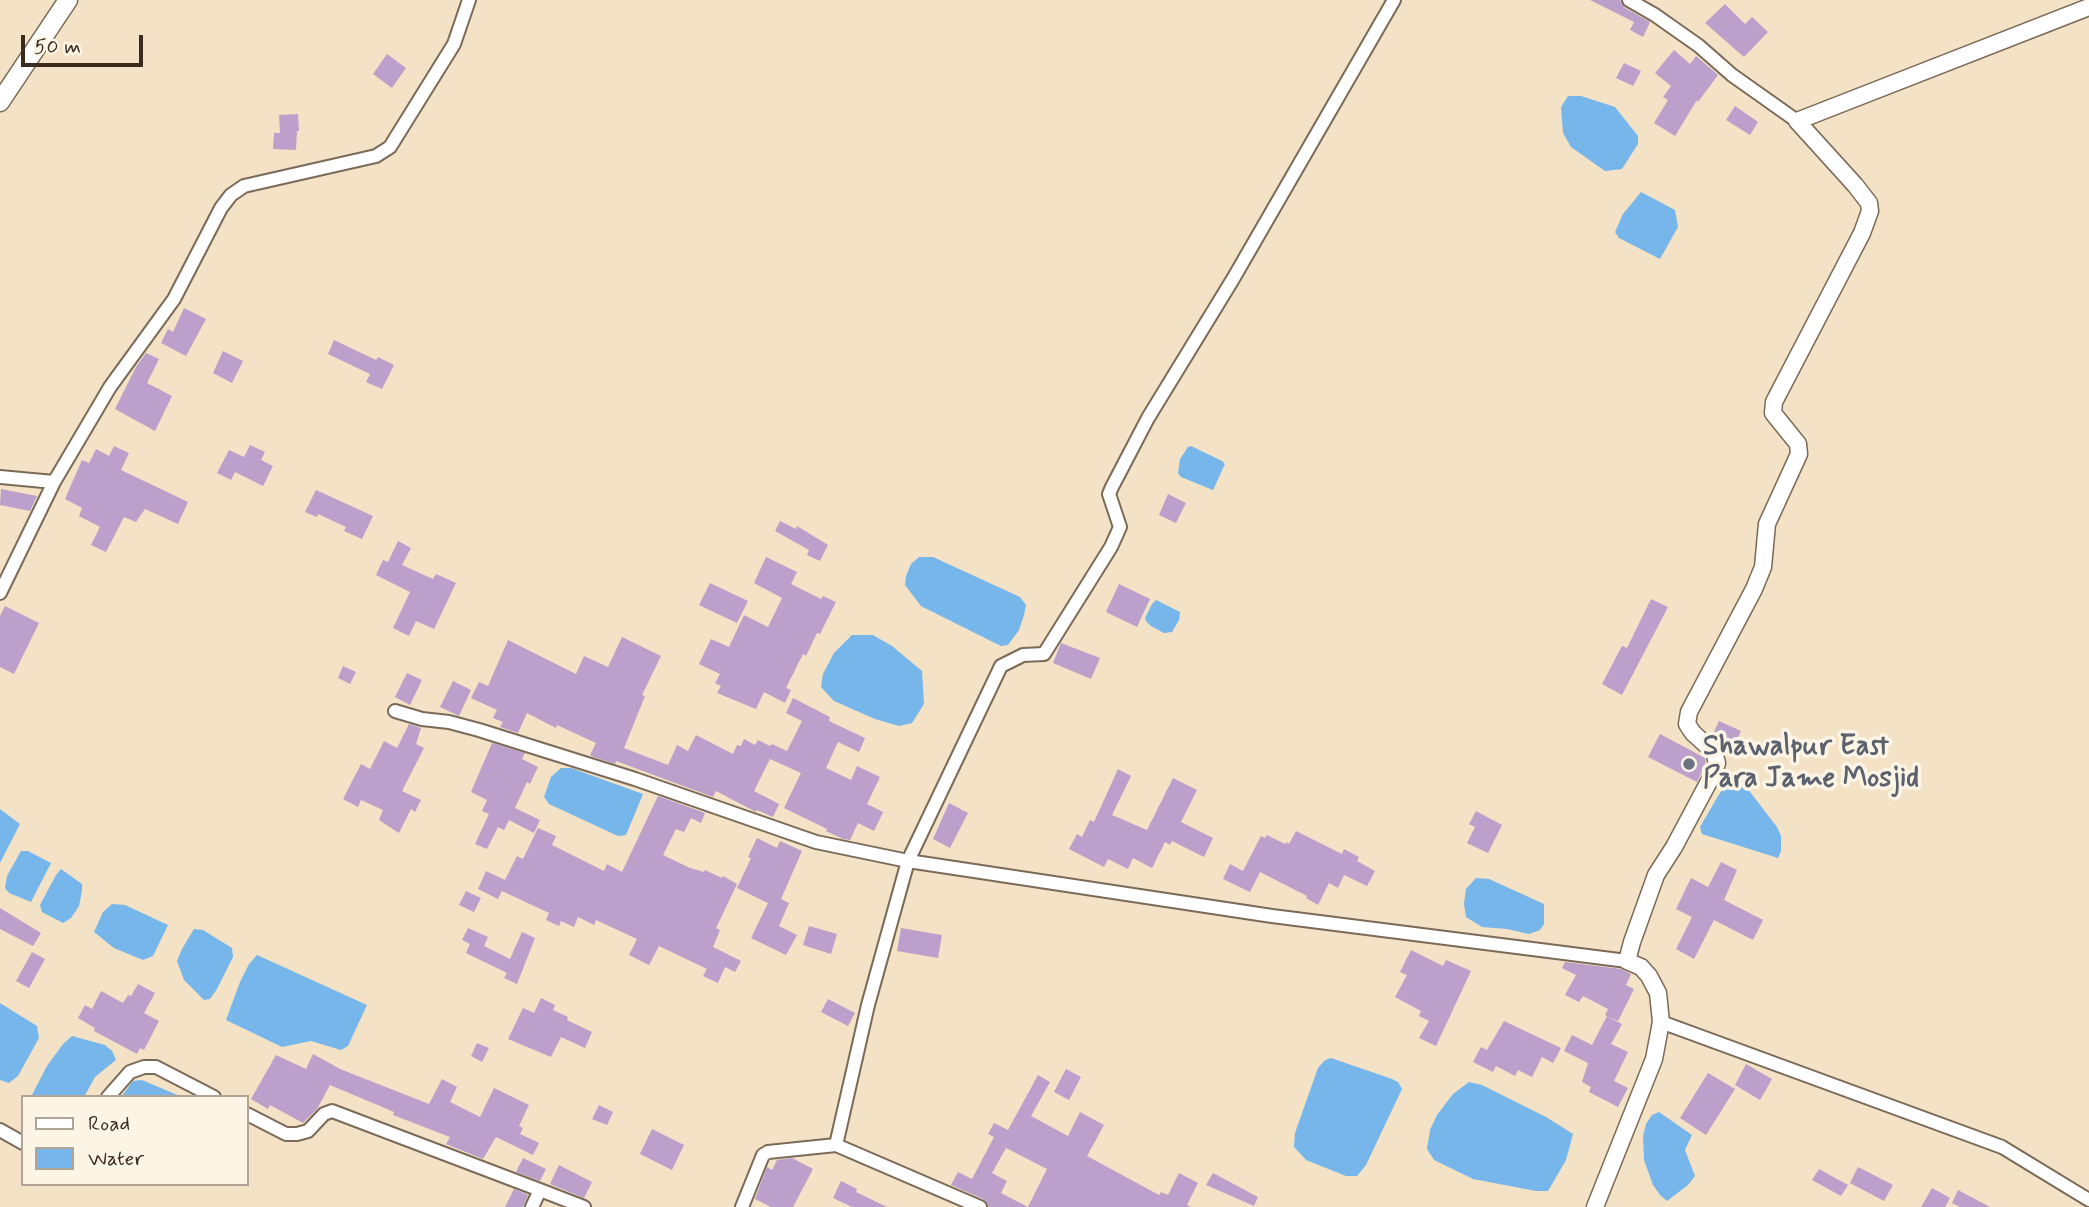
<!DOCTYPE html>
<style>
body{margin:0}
#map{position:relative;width:2089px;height:1207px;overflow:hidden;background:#f3e2c5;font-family:Mynerve,sans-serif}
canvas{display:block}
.legend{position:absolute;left:21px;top:1095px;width:228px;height:91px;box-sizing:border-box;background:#fcf5e5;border:2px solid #afa495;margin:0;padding:9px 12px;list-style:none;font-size:21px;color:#3b2a1e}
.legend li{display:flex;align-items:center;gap:14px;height:35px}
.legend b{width:35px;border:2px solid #afa495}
.scale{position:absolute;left:21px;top:35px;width:122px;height:32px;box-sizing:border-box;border:4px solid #3b2a1e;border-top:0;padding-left:9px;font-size:21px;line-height:24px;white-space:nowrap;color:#3b2a1e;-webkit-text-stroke:5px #fcf5e5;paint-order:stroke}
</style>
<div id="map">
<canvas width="2089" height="1207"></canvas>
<ul class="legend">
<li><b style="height:9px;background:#fff"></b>Road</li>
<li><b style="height:19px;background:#76b6ea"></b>Water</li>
</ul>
<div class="scale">50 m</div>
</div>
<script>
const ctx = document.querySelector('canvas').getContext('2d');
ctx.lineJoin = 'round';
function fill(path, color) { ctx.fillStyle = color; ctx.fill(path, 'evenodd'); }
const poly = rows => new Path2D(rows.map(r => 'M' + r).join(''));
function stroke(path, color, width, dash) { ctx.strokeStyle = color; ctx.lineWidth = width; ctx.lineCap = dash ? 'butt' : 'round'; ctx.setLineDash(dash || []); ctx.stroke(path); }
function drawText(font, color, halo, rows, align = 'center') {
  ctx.font = font + ' Mynerve,sans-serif'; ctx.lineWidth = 7; ctx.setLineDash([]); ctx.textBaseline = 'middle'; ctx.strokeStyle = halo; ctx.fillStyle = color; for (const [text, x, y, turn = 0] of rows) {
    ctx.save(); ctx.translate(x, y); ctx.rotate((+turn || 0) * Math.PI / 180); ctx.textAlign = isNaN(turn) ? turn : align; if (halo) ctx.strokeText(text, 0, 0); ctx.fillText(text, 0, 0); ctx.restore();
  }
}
fill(poly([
 [1568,96,1581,96,1615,107,1638,136,1638,144,1622,169,1605,171,1571,147,1563,133,1561,107],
 [1641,192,1675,210,1678,227,1660,259,1619,238,1615,232,1623,214],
 [1191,446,1222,461,1225,464,1213,490,1181,477,1178,473,1180,459,1188,447],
 [919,557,933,557,1020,597,1026,605,1024,615,1019,630,1008,645,1001,646,921,606,905,585,906,576,911,564],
 [1156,600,1180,612,1179,620,1172,632,1164,633,1151,626,1146,621,1145,618,1152,604],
 [852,635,873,635,892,646,922,671,924,704,912,723,899,726,875,719,834,701,821,687,823,674,834,653],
 [561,768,571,768,643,794,626,835,618,836,549,804,544,797,551,777],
 [1733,784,1747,788,1777,827,1781,836,1781,851,1778,858,1702,834,1700,827,1718,796,1724,787],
 [0,809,20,824,0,863],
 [21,851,28,851,51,863,31,902,9,893,5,888,7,876],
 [61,869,82,884,82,891,79,906,71,918,63,923,42,912,40,905,56,875],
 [1476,878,1489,879,1544,904,1544,924,1540,930,1529,934,1507,929,1482,927,1466,917,1464,904,1466,889],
 [112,904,125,905,168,925,153,956,143,960,114,948,94,932,103,912],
 [194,929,203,930,232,948,233,957,217,989,210,999,204,1000,184,980,177,961,182,949],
 [257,955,367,1005,348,1046,341,1050,311,1041,282,1047,226,1020,240,982,249,964],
 [0,1003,37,1026,39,1038,18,1076,9,1083,0,1080],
 [72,1036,105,1045,112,1051,116,1060,95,1077,84,1097,31,1097,47,1066,63,1044],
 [1331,1058,1392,1079,1398,1082,1402,1089,1366,1165,1357,1176,1346,1176,1306,1160,1294,1147,1295,1133,1318,1068,1325,1060],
 [142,1080,182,1097,121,1097,133,1081],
 [1469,1082,1482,1085,1546,1117,1573,1134,1566,1160,1548,1191,1536,1191,1473,1179,1434,1160,1427,1149,1430,1130,1437,1115,1453,1094],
 [1659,1112,1692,1135,1685,1150,1695,1176,1688,1185,1667,1201,1660,1195,1653,1185,1644,1160,1643,1136,1646,1124,1652,1115]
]), '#76b6ea');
fill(poly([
 [1590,0,1620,0,1625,8,1650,22,1643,37,1630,30,1634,22],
 [1725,4,1745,24,1752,17,1768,32,1744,57,1705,23],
 [1674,50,1690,64,1696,56,1718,75,1698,102,1697,100,1675,136,1654,123,1668,100,1663,97,1671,86,1655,73],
 [387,54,406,68,392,88,373,74],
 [1624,63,1641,71,1633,86,1616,78],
 [1735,106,1758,122,1750,135,1726,120],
 [298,114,299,131,297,131,296,150,273,149,274,133,280,133,279,115],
 [184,308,206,319,186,356,161,343,168,329,173,332],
 [334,340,376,360,378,357,394,365,382,389,366,382,370,374,328,354],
 [223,351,243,361,232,383,213,373],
 [146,353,159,359,147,383,172,396,155,431,115,409,136,367],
 [250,445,265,452,261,460,273,466,263,486,235,472,231,480,217,473,229,450,244,457],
 [114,446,129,453,121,470,188,502,178,524,145,509,136,522,124,517,106,552,91,545,100,527,79,516,82,508,65,499,82,460,89,463,96,449,109,456],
 [1,489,37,496,30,511,0,505],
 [316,490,373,516,362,539,344,531,346,527,318,514,317,517,305,512],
 [1168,494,1186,503,1176,523,1159,515],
 [780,521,796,529,797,526,828,545,820,561,807,555,809,550,775,531],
 [398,541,411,548,402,565,433,579,436,574,456,583,434,629,416,621,409,636,393,628,410,592,376,575,383,560,388,562],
 [766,557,797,572,791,584,821,599,823,596,836,602,820,634,817,633,806,656,803,654,786,688,791,690,785,703,764,692,756,709,717,693,721,686,715,683,720,674,699,664,711,639,729,647,744,615,768,627,782,598,754,583],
 [710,583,748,601,737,623,699,605],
 [1119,584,1150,599,1137,627,1106,612],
 [1651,599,1668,607,1622,695,1602,684,1622,646,1627,648],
 [5,606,39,623,14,674,0,667,0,616],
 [622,637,661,656,642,695,645,696,624,748,668,765,677,745,688,751,696,735,733,754,737,745,741,746,744,739,755,745,758,740,770,746,772,744,787,751,802,721,786,713,793,698,830,717,829,721,865,738,859,752,838,742,826,768,851,780,857,766,880,777,867,804,883,812,874,831,858,823,850,840,843,839,826,831,827,829,784,808,801,773,770,759,754,791,779,804,773,817,757,810,756,812,716,791,713,797,616,761,615,764,594,757,590,755,596,743,557,725,556,728,527,713,518,733,500,727,503,722,493,718,497,710,471,698,479,682,488,686,508,640,576,674,584,656,608,667],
 [1061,643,1100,658,1091,679,1053,663],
 [343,666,356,672,350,684,338,678],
 [407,673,422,680,410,705,395,697],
 [453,681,471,690,459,716,440,707],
 [1719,721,1741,731,1731,752,1724,748,1712,736],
 [409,724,421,728,416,744,424,748,402,791,421,800,415,812,411,809,399,833,379,820,383,810,361,800,358,807,343,799,361,764,370,769,384,741,397,748],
 [1660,734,1705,758,1706,763,1697,782,1648,757],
 [492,743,525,753,522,759,538,767,530,784,527,782,515,808,540,820,534,833,509,820,504,830,498,827,487,849,475,844,489,814,482,811,487,800,471,792],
 [1118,769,1131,776,1112,815,1147,830,1173,778,1197,790,1181,822,1213,838,1204,857,1172,841,1170,845,1165,842,1152,868,1133,858,1128,869,1108,859,1104,867,1069,849,1077,834,1082,837,1090,820,1094,822],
 [658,796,705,813,701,823,691,818,684,832,676,829,663,855,690,868,704,872,705,870,722,878,723,876,737,884,716,928,720,930,713,947,741,961,735,972,725,967,718,983,703,976,707,969,659,946,649,965,629,955,637,939,596,920,594,925,578,917,574,927,561,921,559,926,546,920,549,913,502,891,498,899,478,889,486,871,505,880,517,856,523,859,538,828,556,836,552,845,604,871,607,864,622,872],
 [949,803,968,813,950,848,933,839],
 [1476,811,1502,825,1488,853,1467,843,1475,827,1469,824],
 [1296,831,1342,854,1344,849,1359,857,1357,861,1375,871,1367,886,1344,875,1338,888,1329,883,1318,905,1306,898,1307,896,1260,872,1250,892,1223,879,1230,864,1243,871,1261,836,1265,838,1267,835,1285,844,1286,842,1289,844],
 [757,838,777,848,780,841,802,851,781,899,789,903,779,926,797,935,786,955,751,938,768,903,737,888,751,858,748,857],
 [1721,862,1737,870,1724,900,1763,920,1753,940,1714,920,1694,959,1676,949,1692,917,1676,909,1691,878,1708,887],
 [466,891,481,898,474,912,459,905],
 [0,908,41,933,33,946,0,929],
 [809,926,837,934,831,954,803,945],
 [468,928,488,937,484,946,510,959,522,932,535,938,517,984,504,978,507,973,466,953,470,944,462,940],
 [901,928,942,935,938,958,897,951],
 [1411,950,1443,966,1446,960,1471,971,1436,1046,1419,1038,1429,1021,1419,1016,1421,1011,1395,997,1407,975,1400,972],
 [32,952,45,959,29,988,16,981],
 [1565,962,1621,969,1631,974,1626,985,1634,989,1618,1021,1605,1015,1608,1009,1583,996,1579,1002,1565,995,1576,975,1562,968],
 [138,984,155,993,144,1013,159,1021,144,1050,140,1048,137,1054,94,1031,95,1028,78,1018,85,1005,92,1009,101,991,123,1003,128,995,131,996],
 [541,998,555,1005,553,1010,568,1017,567,1020,592,1032,585,1048,561,1037,551,1057,508,1039,523,1008,534,1013],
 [828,999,855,1013,848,1026,821,1012],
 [1607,1016,1622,1024,1611,1044,1628,1052,1614,1081,1628,1088,1618,1107,1589,1092,1591,1087,1582,1082,1588,1063,1564,1051,1572,1035,1592,1045],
 [1504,1021,1561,1048,1553,1063,1542,1057,1532,1077,1518,1070,1515,1076,1496,1066,1493,1072,1473,1062,1481,1047,1487,1050],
 [477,1043,489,1048,482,1062,471,1056],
 [313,1054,340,1069,429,1104,442,1079,457,1087,450,1102,480,1117,494,1088,529,1105,519,1126,523,1128,520,1134,539,1143,533,1155,496,1137,483,1159,446,1144,450,1137,393,1115,394,1112,330,1085,317,1109,303,1123,270,1105,268,1109,251,1099,276,1055,306,1069],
 [1746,1064,1772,1079,1760,1100,1735,1085],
 [1066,1069,1081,1077,1069,1100,1054,1092],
 [1708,1073,1735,1089,1706,1135,1680,1118],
 [1038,1075,1050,1082,1031,1116,1068,1136,1080,1112,1104,1125,1087,1156,1159,1195,1161,1192,1168,1195,1179,1173,1198,1183,1187,1205,1191,1207,989,1207,983,1199,951,1185,958,1172,972,1179,994,1137,988,1134,994,1123,1008,1130],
 [1006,1148,1047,1169,1028,1207,1001,1193,1007,1181,992,1173],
 [599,1105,613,1112,607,1125,592,1119],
 [652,1129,684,1145,672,1170,640,1154],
 [523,1158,546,1169,540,1181,516,1172],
 [792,1158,813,1169,793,1207,771,1207,755,1199,767,1167,772,1170,777,1160],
 [559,1165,592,1182,584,1198,550,1184],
 [1858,1167,1893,1185,1884,1201,1850,1183],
 [1819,1169,1848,1185,1841,1196,1812,1180],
 [1213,1173,1258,1197,1254,1206,1206,1185],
 [841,1181,857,1189,856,1192,887,1207,852,1207,833,1198],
 [1932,1188,1950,1198,1945,1207,1921,1207],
 [514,1189,528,1195,523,1207,505,1207],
 [1958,1190,1990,1207,1960,1207,1952,1203]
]), '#baa0ca');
const minor = poly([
 [1629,0,1655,15,1699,46,1732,75,1797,121],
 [0,477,54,482],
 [0,593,54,482,110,387,174,299,221,208,231,195,244,186,376,156,390,147,454,44,469,0],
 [395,711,422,719,449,722,479,730,635,779,816,842,908,861,1272,916,1627,961],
 [1661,1022,2002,1147,2089,1200],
 [108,1097,130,1072,144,1067,156,1067,214,1097],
 [247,1114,286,1134,297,1134,308,1131,324,1114,332,1111,540,1190,532,1207],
 [0,1130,23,1143],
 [540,1190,584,1207],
 [742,1207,763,1155,768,1152,836,1145],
 [980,1207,836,1145,868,1005,908,861,1001,666,1023,655,1044,654,1111,547,1120,527,1109,494,1112,487,1148,418,1233,279,1394,0]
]);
const tertiary = poly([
 [1595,1207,1654,1059,1661,1022,1658,993,1649,976,1641,967,1627,961,1632,942,1656,875,1674,847,1714,772,1717,763,1714,752,1693,733,1687,724,1689,712,1754,589,1763,567,1767,524,1799,454,1798,444,1773,413,1774,402,1862,233,1870,211,1869,203,1855,185,1797,121,2089,7]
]);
const secondary = poly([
 [0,102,68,0]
]);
stroke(minor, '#7b6a58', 16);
stroke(tertiary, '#7b6a58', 19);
stroke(secondary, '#7b6a58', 21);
stroke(minor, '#fff', 12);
stroke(tertiary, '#fff', 16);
stroke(secondary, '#fff', 18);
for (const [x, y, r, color] of [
 [1689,764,7,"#6b7280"]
]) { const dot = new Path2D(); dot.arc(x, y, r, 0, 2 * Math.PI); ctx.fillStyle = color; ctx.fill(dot); stroke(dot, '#fcf5e5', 2.5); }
drawText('bold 28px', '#5b616d', '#fcf5e5', [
 ["Shawalpur East",1703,748],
 ["Para Jame Mosjid",1703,780]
], 'left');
</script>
